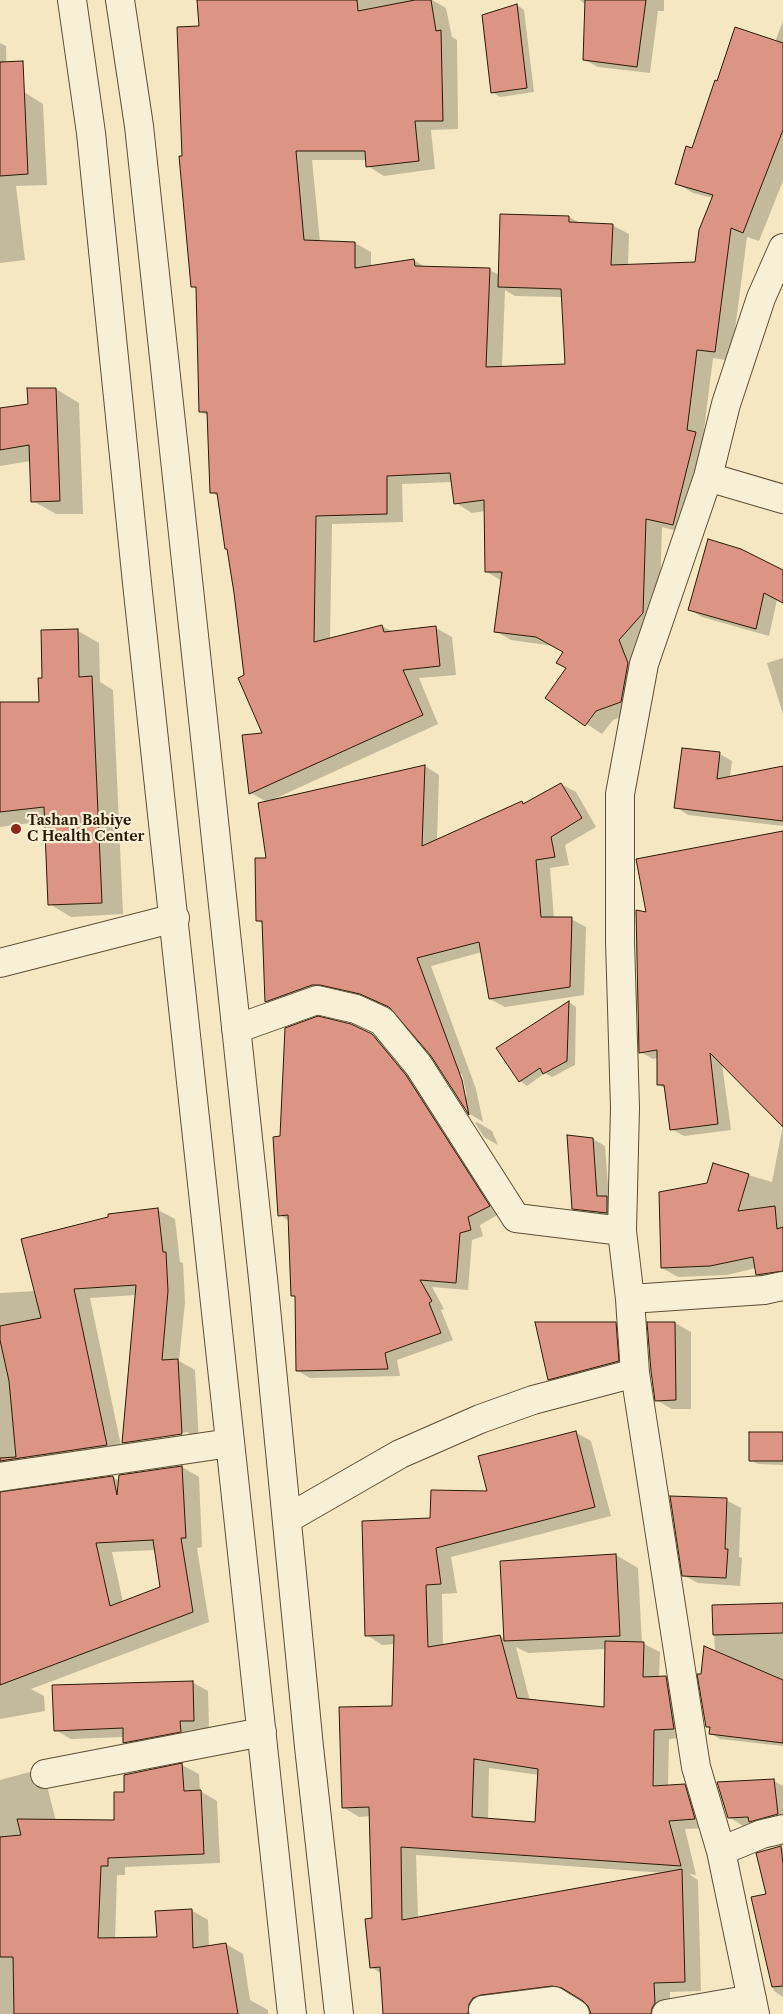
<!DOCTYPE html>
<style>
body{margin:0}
canvas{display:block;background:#f4e7c2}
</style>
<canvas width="783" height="2014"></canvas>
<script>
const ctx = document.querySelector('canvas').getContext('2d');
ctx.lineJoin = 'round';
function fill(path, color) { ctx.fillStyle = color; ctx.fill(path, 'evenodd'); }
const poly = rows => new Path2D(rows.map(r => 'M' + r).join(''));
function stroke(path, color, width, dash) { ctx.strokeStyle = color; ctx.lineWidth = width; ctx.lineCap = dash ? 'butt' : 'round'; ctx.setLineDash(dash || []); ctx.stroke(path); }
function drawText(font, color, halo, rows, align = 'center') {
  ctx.font = font + ' "Libre Caslon Text",serif'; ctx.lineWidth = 4.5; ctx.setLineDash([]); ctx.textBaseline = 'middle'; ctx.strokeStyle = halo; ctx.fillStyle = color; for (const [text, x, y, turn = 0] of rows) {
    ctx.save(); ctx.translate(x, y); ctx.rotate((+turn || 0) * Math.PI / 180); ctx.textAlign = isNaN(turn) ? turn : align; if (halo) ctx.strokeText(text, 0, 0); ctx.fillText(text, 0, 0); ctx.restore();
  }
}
fill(poly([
 [198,0,432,0,446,8,452,37,457,40,458,129,431,130,435,169,384,176,368,166,367,160,312,160,320,242,355,243,371,252,371,267,414,260,425,267,490,270,499,275,501,215,569,217,580,223,612,225,629,234,628,265,696,263,713,198,693,193,676,183,693,149,718,82,775,42,783,21,783,181,759,241,747,237,731,361,713,358,703,438,712,443,689,534,662,527,659,623,637,711,613,720,602,734,546,697,567,668,564,652,553,646,511,640,495,631,502,581,487,572,485,511,472,513,456,503,452,482,402,484,403,522,332,524,330,639,382,626,393,632,436,628,452,637,456,675,419,678,438,724,272,800,425,766,439,775,437,840,522,803,526,805,561,784,576,792,596,827,565,845,569,865,550,868,554,918,571,919,586,927,584,995,505,1007,490,999,482,952,431,966,476,1089,483,1122,470,1114,433,1057,396,1012,378,1003,336,992,280,1010,266,1001,263,924,258,921,268,859,267,802,251,793,264,734,245,676,235,593,219,497,211,492,208,416,200,411,197,289,192,286,183,157,200,27],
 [505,290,515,296,563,297,566,365,502,367],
 [460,1074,462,1074,467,1097,464,1094],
 [580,0,664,0,664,11,658,11,650,73,598,67,585,60,586,5],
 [517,5,524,10,534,92,500,97,492,92],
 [0,43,6,46,7,93,24,92,43,104,47,185,16,186,25,260,0,263],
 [56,389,79,403,83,514,56,514,33,501,31,461,0,466,0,410,29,405],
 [783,571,783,603,777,600,769,636,702,617,689,609],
 [78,631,99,643,100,682,113,690,123,914,71,917,50,904,46,821,0,827,0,704,40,703,43,679],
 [783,658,783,714,767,663],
 [720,754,732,761,730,777,783,767,783,826,688,815,676,807],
 [783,832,783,1124,722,1064,731,1130,684,1136,671,1129,666,1089,659,1085,658,1058,653,1059,640,1052,648,914],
 [569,1002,576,1007,575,1065,552,1077,545,1073,527,1086,520,1081,498,1049],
 [372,1035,385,1042,419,1084,501,1213,480,1225,483,1236,472,1240,468,1290,432,1287,444,1309,441,1310,453,1340,397,1360,400,1376,310,1378,298,1371,297,1298,293,1295,289,1221,280,1215,281,1137],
 [477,1122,492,1131,498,1145,484,1137,475,1123],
 [783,1125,783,1282,772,1283,757,1274,756,1268,727,1275,678,1277,662,1268,708,1184,714,1165,772,1182],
 [593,1139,605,1146,609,1198,620,1204,619,1220,586,1216,573,1208],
 [158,1210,175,1219,180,1262,183,1263,185,1302,179,1361,195,1370,199,1443,140,1452,123,1443,136,1295,90,1298,123,1455,1,1489,3,1494,113,1477,120,1481,182,1467,199,1477,202,1547,197,1548,209,1622,31,1689,44,1696,45,1711,0,1719,0,1293,36,1291],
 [188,1432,189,1435,139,1442,139,1439],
 [156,1550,162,1588,123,1602,112,1552],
 [616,1323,631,1332,634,1370,564,1388,549,1379],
 [649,1323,675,1323,691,1332,691,1409,672,1409,656,1400],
 [575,1432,591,1441,611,1516,451,1557,457,1593,442,1594,443,1646,500,1636,505,1639,616,1555,638,1568,642,1643,660,1652,659,1677,666,1677,682,1686,690,1737,669,1739,668,1786,684,1785,701,1795,711,1828,685,1829,696,1875,689,1874,698,1880,701,1991,670,1992,670,2014,592,2014,590,2006,578,1996,569,1994,497,2003,484,2014,384,2014,382,1974,371,1967,373,1920,371,1816,359,1817,343,1807,393,1708,395,1644,382,1645,367,1635,432,1519,489,1492],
 [516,1647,528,1653,606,1649,605,1708,530,1701],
 [489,1768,539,1775,536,1823,488,1819],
 [416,1855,665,1873,418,1918],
 [783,1434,783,1465,758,1464,750,1460],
 [726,1500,741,1508,739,1557,742,1558,740,1586,698,1583,683,1575],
 [783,1605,783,1746,720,1739,710,1733,711,1729,707,1727,702,1675,715,1653,713,1606],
 [192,1682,208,1691,209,1729,196,1730,196,1740,140,1751,124,1742,124,1737,71,1739,55,1730],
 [182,1765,199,1774,200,1791,217,1801,220,1863,125,1867,125,1875,117,1875,115,1939,158,1938,191,1910,208,1920,209,1947,226,1944,243,1954,250,2000,268,2010,268,2014,0,2014,0,1780,30,1772,46,1782,56,1821,116,1821,125,1793,125,1776],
 [774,1781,783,1786,783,1824,743,1826,729,1817],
 [781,1847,783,1848,783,1997,774,1991,753,1898,767,1894]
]), '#0003');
const building = poly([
 [197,0,357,0,358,11,415,0,431,0,436,31,441,30,443,121,415,121,419,161,366,167,365,151,296,151,304,240,355,242,355,268,414,259,415,266,490,268,486,367,565,364,561,289,498,287,500,214,569,216,569,222,613,224,611,265,695,262,699,230,713,195,675,184,686,146,692,148,715,80,717,81,735,27,783,43,783,130,743,233,731,228,715,352,697,350,687,430,696,432,673,525,646,519,643,613,619,640,628,663,621,702,596,711,585,726,545,698,566,668,556,663,563,652,536,637,494,632,502,572,485,572,484,500,454,504,450,473,387,476,387,514,316,516,314,642,382,625,384,632,436,626,440,666,403,670,423,715,249,794,242,735,262,733,238,678,244,675,234,593,227,549,225,549,217,493,210,493,207,412,199,412,196,287,191,287,179,156,182,156,177,27,199,26,197,0],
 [585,0,646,0,637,67,583,60,585,0],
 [517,4,527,88,491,93,482,15,517,4],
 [23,61,28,174,0,176,0,62,23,61],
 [27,388,56,388,60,501,31,502,29,445,0,450,0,408,28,404,27,388],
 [708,539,741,549,783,570,783,603,764,593,756,629,688,610,708,539],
 [78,629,79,677,92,676,102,903,48,905,44,807,0,812,0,702,39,702,38,678,42,678,41,630,78,629],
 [682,748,720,752,717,779,783,766,783,821,674,808,682,748],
 [425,765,422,846,522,801,523,804,561,783,582,818,551,837,555,857,536,860,541,917,572,917,570,987,489,999,479,942,417,958,462,1080,469,1115,431,1056,389,1007,360,994,320,985,312,985,265,1002,262,921,256,921,255,858,266,858,258,803,425,765],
 [783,831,783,1127,710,1053,718,1124,670,1130,664,1085,657,1085,657,1050,639,1053,636,910,646,912,636,859,783,831],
 [569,1001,567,1061,543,1074,540,1068,519,1082,496,1048,569,1001],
 [318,1016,351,1024,372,1034,406,1075,490,1206,468,1217,471,1230,460,1233,456,1283,420,1280,432,1301,429,1303,441,1333,385,1353,388,1369,296,1371,295,1296,291,1296,288,1215,278,1216,273,1137,280,1136,285,1028,318,1016],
 [567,1135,593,1138,597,1196,607,1196,607,1213,572,1209,567,1135],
 [713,1163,749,1174,738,1211,775,1206,777,1229,783,1227,783,1271,756,1275,753,1257,710,1266,661,1268,659,1192,707,1183,713,1163],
 [158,1208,163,1252,166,1252,168,1291,162,1360,178,1359,182,1434,122,1443,136,1285,74,1289,107,1445,0,1461,0,1458,16,1457,9,1381,0,1340,0,1326,41,1318,21,1239,108,1217,108,1214,158,1208],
 [535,1322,616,1322,619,1361,548,1380,535,1322],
 [647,1322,675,1322,676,1400,655,1401,651,1371,647,1322],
 [576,1431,595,1507,436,1548,441,1584,426,1585,428,1647,500,1635,517,1698,604,1707,605,1641,644,1642,643,1677,666,1676,674,1729,654,1730,653,1786,685,1784,695,1819,669,1821,681,1866,401,1847,402,1920,682,1869,685,1982,654,1983,655,2003,652,2008,651,2014,591,2014,588,2006,583,2001,562,1988,552,1986,481,1995,473,1998,469,2004,468,2014,383,2014,380,1967,370,1968,365,1919,372,1918,369,1807,342,1808,339,1707,392,1706,394,1635,365,1636,362,1521,430,1518,431,1490,487,1491,478,1456,576,1431],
 [474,1759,538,1769,535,1822,472,1817,474,1759],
 [749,1432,783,1432,783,1461,749,1461,749,1432],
 [182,1466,186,1538,181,1538,193,1612,0,1685,0,1492,113,1476,117,1495,119,1475,182,1466],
 [153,1540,160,1587,110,1606,96,1543,153,1540],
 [670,1496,727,1498,725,1549,728,1549,726,1578,682,1576,670,1496],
 [616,1554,620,1636,504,1641,500,1561,616,1554],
 [783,1603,783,1633,713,1635,712,1605,783,1603],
 [704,1646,783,1680,783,1743,709,1734,710,1727,706,1727,697,1674,701,1674,704,1646],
 [193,1681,194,1721,180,1721,181,1732,123,1743,123,1728,54,1731,52,1685,193,1681],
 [182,1763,184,1791,201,1790,204,1854,108,1858,108,1866,101,1866,98,1938,157,1937,155,1911,192,1909,193,1948,226,1943,238,2014,14,2014,13,1957,0,1957,0,1837,21,1835,17,1819,114,1820,114,1792,124,1792,124,1775,182,1763],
 [774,1779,778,1814,749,1822,748,1817,728,1818,717,1782,774,1779],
 [781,1846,783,1864,783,1986,772,1987,751,1897,766,1894,756,1853,781,1846]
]);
fill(building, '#dc9485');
stroke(building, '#2b1b05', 1);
const minor = poly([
 [72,0,91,133,137,583,292,2014],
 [120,0,139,126,211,793,264,1288,309,1747,339,2014],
 [708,477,783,499],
 [0,963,175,918],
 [236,1029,317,1000,356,1009,382,1021,419,1066,516,1218,622,1231],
 [630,1299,764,1290,783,1286],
 [0,1477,230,1443],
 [287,1519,400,1454,480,1419,533,1400,635,1373],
 [45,1774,262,1732],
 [721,1851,762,1834,783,1829],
 [483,2010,554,2001,575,2014],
 [666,2014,752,1999],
 [755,2014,721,1851,696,1767,635,1373,630,1299,622,1231,625,1108,620,941,620,794,644,664,708,477,726,404,761,298,783,248]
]);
stroke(minor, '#5d4e34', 30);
stroke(minor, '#f8efd7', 28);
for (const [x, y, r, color] of [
 [16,829,6,"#8f2418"]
]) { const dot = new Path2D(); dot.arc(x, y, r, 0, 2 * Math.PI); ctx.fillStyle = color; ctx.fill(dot); stroke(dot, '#f8efd7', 2); }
drawText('bold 14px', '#2b1b05', '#f8efd7', [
 ["Tashan Babiye",27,821],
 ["C Health Center",27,837]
], 'left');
</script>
